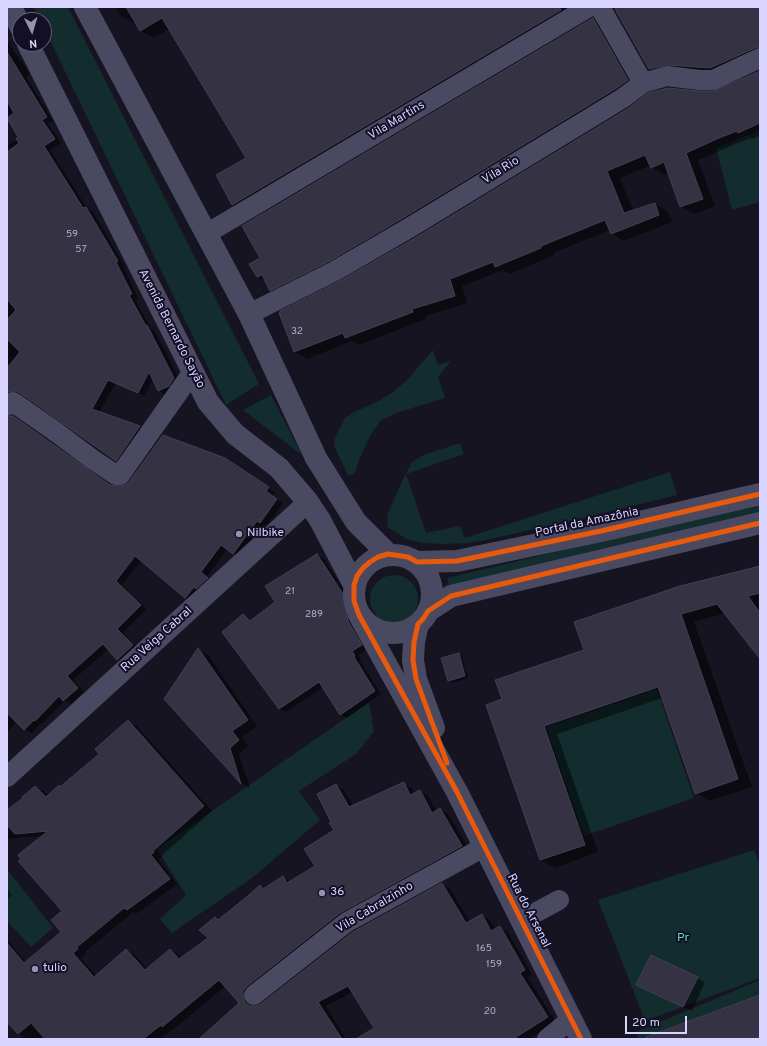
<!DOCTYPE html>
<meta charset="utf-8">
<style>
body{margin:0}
#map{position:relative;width:767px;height:1046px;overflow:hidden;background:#161421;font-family:Overpass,sans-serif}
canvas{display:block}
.frame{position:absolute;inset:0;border:8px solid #d9d4ff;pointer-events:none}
.north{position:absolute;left:12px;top:12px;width:40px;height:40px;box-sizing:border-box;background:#130f26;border:1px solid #625e7d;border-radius:50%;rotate:175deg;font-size:11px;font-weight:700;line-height:16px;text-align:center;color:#d9d4ff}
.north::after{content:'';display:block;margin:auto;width:14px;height:18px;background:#9591b1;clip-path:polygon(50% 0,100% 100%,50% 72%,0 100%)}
.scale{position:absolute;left:625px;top:1016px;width:62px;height:18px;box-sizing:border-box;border:2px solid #d9d4ff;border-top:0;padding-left:5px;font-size:12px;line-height:14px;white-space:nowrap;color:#d9d4ff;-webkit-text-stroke:3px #130f26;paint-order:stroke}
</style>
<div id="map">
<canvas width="767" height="1046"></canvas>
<div class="frame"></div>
<div class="north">N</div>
<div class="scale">20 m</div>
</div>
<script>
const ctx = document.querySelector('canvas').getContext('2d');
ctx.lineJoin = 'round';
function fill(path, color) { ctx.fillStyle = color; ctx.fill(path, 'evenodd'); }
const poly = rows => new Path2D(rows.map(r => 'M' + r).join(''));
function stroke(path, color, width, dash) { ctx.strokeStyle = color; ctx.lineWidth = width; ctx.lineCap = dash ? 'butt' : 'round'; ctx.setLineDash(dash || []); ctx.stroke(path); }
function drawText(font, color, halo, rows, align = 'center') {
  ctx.font = font + ' Overpass,sans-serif'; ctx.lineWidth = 4; ctx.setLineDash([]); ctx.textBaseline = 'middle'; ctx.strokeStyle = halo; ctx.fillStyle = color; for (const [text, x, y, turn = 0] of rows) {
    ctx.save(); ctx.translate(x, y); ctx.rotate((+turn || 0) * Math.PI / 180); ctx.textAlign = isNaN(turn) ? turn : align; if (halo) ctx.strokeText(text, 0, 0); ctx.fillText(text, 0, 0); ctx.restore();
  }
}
fill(poly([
 [34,7,68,7,259,384,226,405,44,28,44,20,40,20],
 [760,130,760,202,732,210,716,148],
 [433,350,438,365,451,361,438,377,445,398,396,413,380,421,370,436,360,458,355,472,351,475,348,475,334,446,335,438,345,418,352,413,377,402,393,392,406,381],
 [271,395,302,455,243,410],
 [460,443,464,454,406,474,426,533,460,526,465,538,670,472,677,495,579,519,486,540,468,543,441,544,424,543,409,540,388,528,387,515,404,477,412,462,424,455],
 [760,503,760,514,450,588,447,578],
 '370 599a24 24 0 1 1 48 0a24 24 0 1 1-48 0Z',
 [657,689,694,798,584,836,546,727],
 [369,702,374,731,356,754,299,791,320,820,252,878,172,933,160,919,186,895,157,849],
 [754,850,760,865,760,978,645,1021,598,900],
 [7,869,53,928,31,947,7,921],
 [760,980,760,1039,639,1039,636,1032]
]), '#132c2d');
fill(poly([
 [116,7,591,7,246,212,233,205,248,159,169,29,154,38,141,31,136,22,134,23,121,16],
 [614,7,760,7,760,58,724,75,662,76,649,69],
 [593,19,600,23,634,84,277,294,270,290,265,281,258,277,251,264,261,258],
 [7,41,30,74,26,77,53,121,48,124,61,143,50,150,87,208,93,212,124,265,123,266,138,298,135,299,151,329,154,330,181,382,166,395,159,391,153,379,145,396,116,383,99,412,140,427,146,431,123,464,25,395,18,394,7,400,7,146,20,138,7,116],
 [760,72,760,136,751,139,750,138,698,160,715,206,694,214,681,207,669,173,664,175,651,167,651,165,620,178,633,211,655,204,668,212,672,222,624,241,611,233,610,230,553,253,554,255,509,274,503,270,462,286,467,303,425,316,426,319,359,345,352,341,307,359,295,352,700,92,718,92],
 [7,418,20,421,111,486,120,487,232,463,275,492,272,496,283,503,267,526,264,525,240,557,227,549,207,577,214,582,192,601,186,597,142,560,122,585,147,609,123,633,139,650,124,663,118,659,109,649,73,680,84,692,71,704,65,700,42,724,41,723,32,733,25,729,17,721,7,732],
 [317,555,324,559,357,610,367,649,358,655,361,660,360,661,381,694,347,718,340,714,324,687,286,712,279,709,244,615,252,621,276,602],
 [760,567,760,657,726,613,694,622,752,787,709,801,696,793,662,698,557,734,598,852,555,868,541,860,503,700,585,651],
 [198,650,208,655,257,726,242,737,248,746,239,754,250,788,241,783,165,699],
 [458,654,462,656,468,678,452,683,449,680],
 [128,722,137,726,212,811,161,856,162,857,159,860,177,884,136,914,133,912,85,952,86,954,81,958,96,976,127,950,135,955,147,969,171,950,179,955,182,958,209,938,219,921,250,896,260,886,265,889,283,877,291,882,316,867,336,831,332,822,336,785,344,790,353,806,404,784,412,788,415,794,420,791,428,796,436,811,440,809,448,814,470,850,348,917,250,1001,253,1007,256,1007,442,884,450,889,470,922,482,915,490,920,496,930,500,928,508,932,532,975,528,978,556,1022,529,1039,356,1039,375,1028,353,992,326,1006,346,1039,200,1039,241,1004,226,986,161,1039,24,1039,7,1021,7,940,26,962,63,933,63,911,43,836,7,839,7,827,11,824,7,818,7,811,24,798,36,787,44,792,48,796,59,786,61,788,100,754],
 [7,889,12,895,7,899],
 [652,956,705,982,692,1011,645,989]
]), '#0007');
const building = poly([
 [126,7,559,7,561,10,232,205,216,175,246,158,162,18,140,31,126,7],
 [619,7,760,7,760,47,755,48,710,68,668,65,649,69,615,9,619,7],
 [593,18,628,80,617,88,403,218,328,262,270,291,262,275,257,277,249,264,260,258,242,226,593,18],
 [7,52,47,117,42,120,55,139,44,146,83,208,86,207,118,261,116,262,132,294,129,295,146,326,147,325,174,378,169,386,158,391,149,372,138,393,108,380,92,409,140,426,116,461,20,393,15,391,7,392,7,368,20,352,7,339,7,320,16,310,7,299,7,152,19,143,16,139,18,137,7,118,14,113,7,101,7,52],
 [760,71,760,123,738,133,737,131,719,138,686,153,703,199,680,207,664,162,651,168,645,155,607,171,624,213,655,203,659,215,611,234,605,220,541,246,541,248,495,267,493,262,450,279,455,296,412,309,413,312,345,338,343,333,294,352,279,313,280,311,338,282,415,238,629,108,648,93,668,88,699,91,713,91,760,71],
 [13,416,110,485,120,486,125,485,129,482,163,435,225,458,269,487,266,491,277,499,260,523,257,521,233,554,221,545,201,572,208,578,196,589,194,587,185,598,135,556,116,581,141,605,117,629,133,645,117,660,103,644,67,676,78,688,63,701,59,696,35,721,34,720,24,730,7,713,7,417,13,416],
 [317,554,351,606,348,609,347,614,348,621,362,645,352,651,355,656,354,657,375,691,340,715,319,682,279,709,222,632,243,614,250,621,275,602,265,586,317,554],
 [760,566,760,593,748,596,760,613,760,659,717,604,681,614,738,779,695,794,658,687,544,726,585,845,540,860,486,705,502,699,495,680,584,650,574,622,680,586,760,566],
 [198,648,248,720,232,731,239,740,230,748,241,784,164,699,198,648],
 [459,653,465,676,448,681,441,658,459,653],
 [128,720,204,806,153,851,154,852,151,855,170,879,127,910,124,908,77,947,78,949,73,953,94,977,126,949,145,970,170,949,179,959,208,938,199,930,215,917,218,920,249,895,260,885,263,889,283,876,287,883,315,866,304,849,334,830,329,823,331,822,317,794,336,784,349,807,404,782,410,795,420,790,432,813,440,808,462,846,340,913,247,986,243,991,243,996,245,1002,250,1006,256,1006,261,1004,353,932,442,883,466,923,482,914,491,931,500,926,525,970,520,973,548,1017,513,1039,356,1039,374,1028,348,986,318,1002,342,1039,199,1039,239,1003,219,980,162,1027,161,1025,143,1039,45,1039,31,1023,18,1034,7,1022,7,943,24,963,61,932,51,920,62,911,18,861,21,859,18,855,48,831,15,834,7,825,7,810,23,798,22,797,35,786,46,797,59,785,60,787,99,754,95,749,128,720],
 [651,955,698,977,683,1007,636,985,651,955],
 [760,995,760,1039,647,1039,646,1037,760,995]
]);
fill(building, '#343243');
stroke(building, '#433f54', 1);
stroke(poly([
 [600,7,643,83],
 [206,234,589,7],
 [249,314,333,272,409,228,623,98,643,83,667,76,700,80,713,80,760,58],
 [7,406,9,403,13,402,56,432,92,459,116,475,120,475,192,373],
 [7,777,308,502],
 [522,920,559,900],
 [254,995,347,922,484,847],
 [547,1039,570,1020]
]), '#4a4962', 20);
stroke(poly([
 [11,7,20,26],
 [85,7,249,314,316,458,356,522,388,554],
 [28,44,208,402,235,434,279,468,308,502,320,520,354,585],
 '354 594a39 39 0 1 1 78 0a39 39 0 1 1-78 0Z',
 [417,562,457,561,601,531,760,494],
 [428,611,451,596,760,523],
 [359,615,457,792,581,1039],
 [418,624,414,642,413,660,416,679,434,728]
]), '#4a4962', 22);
stroke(poly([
 [447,763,416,679,413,660,414,642,418,624,423,619,428,611,451,596,760,523],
 [581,1039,457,792,359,615,354,601,354,585,357,576,363,568,370,562,378,557,388,554,408,557,417,562,457,561,601,531,760,494]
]), '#e8590c', 5);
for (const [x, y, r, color] of [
 [239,534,4,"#9591b1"],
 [322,893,4,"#9591b1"],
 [35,969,4,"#9591b1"]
]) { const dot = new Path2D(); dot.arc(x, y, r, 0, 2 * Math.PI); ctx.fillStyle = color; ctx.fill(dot); stroke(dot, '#130f26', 1.5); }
drawText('10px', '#b0acd0', null, [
 ["59",72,235],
 ["57",81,250],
 ["32",297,332],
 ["21",290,592],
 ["289",314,615],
 ["165",484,949],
 ["159",494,965],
 ["20",490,1012]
]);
drawText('12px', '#d9d4ff', '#130f26', [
 ["Vila Martins",397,121,-31],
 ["Vila Rio",501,171,-32],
 ["Avenida Bernardo Sayão",171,329,63],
 ["Portal da Amazônia",587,523,-12],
 ["Rua Veiga Cabral",157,640,-42],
 ["Vila Cabralzinho",375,908,-31],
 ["Rua do Arsenal",528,911,63]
]);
drawText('12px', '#d9d4ff', '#130f26', [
 ["Nilbike",247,534],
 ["36",330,893],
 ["tulio",43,969]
], 'left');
drawText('12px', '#5fe0c0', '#130f26', [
 ["Pr",683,939]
]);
</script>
